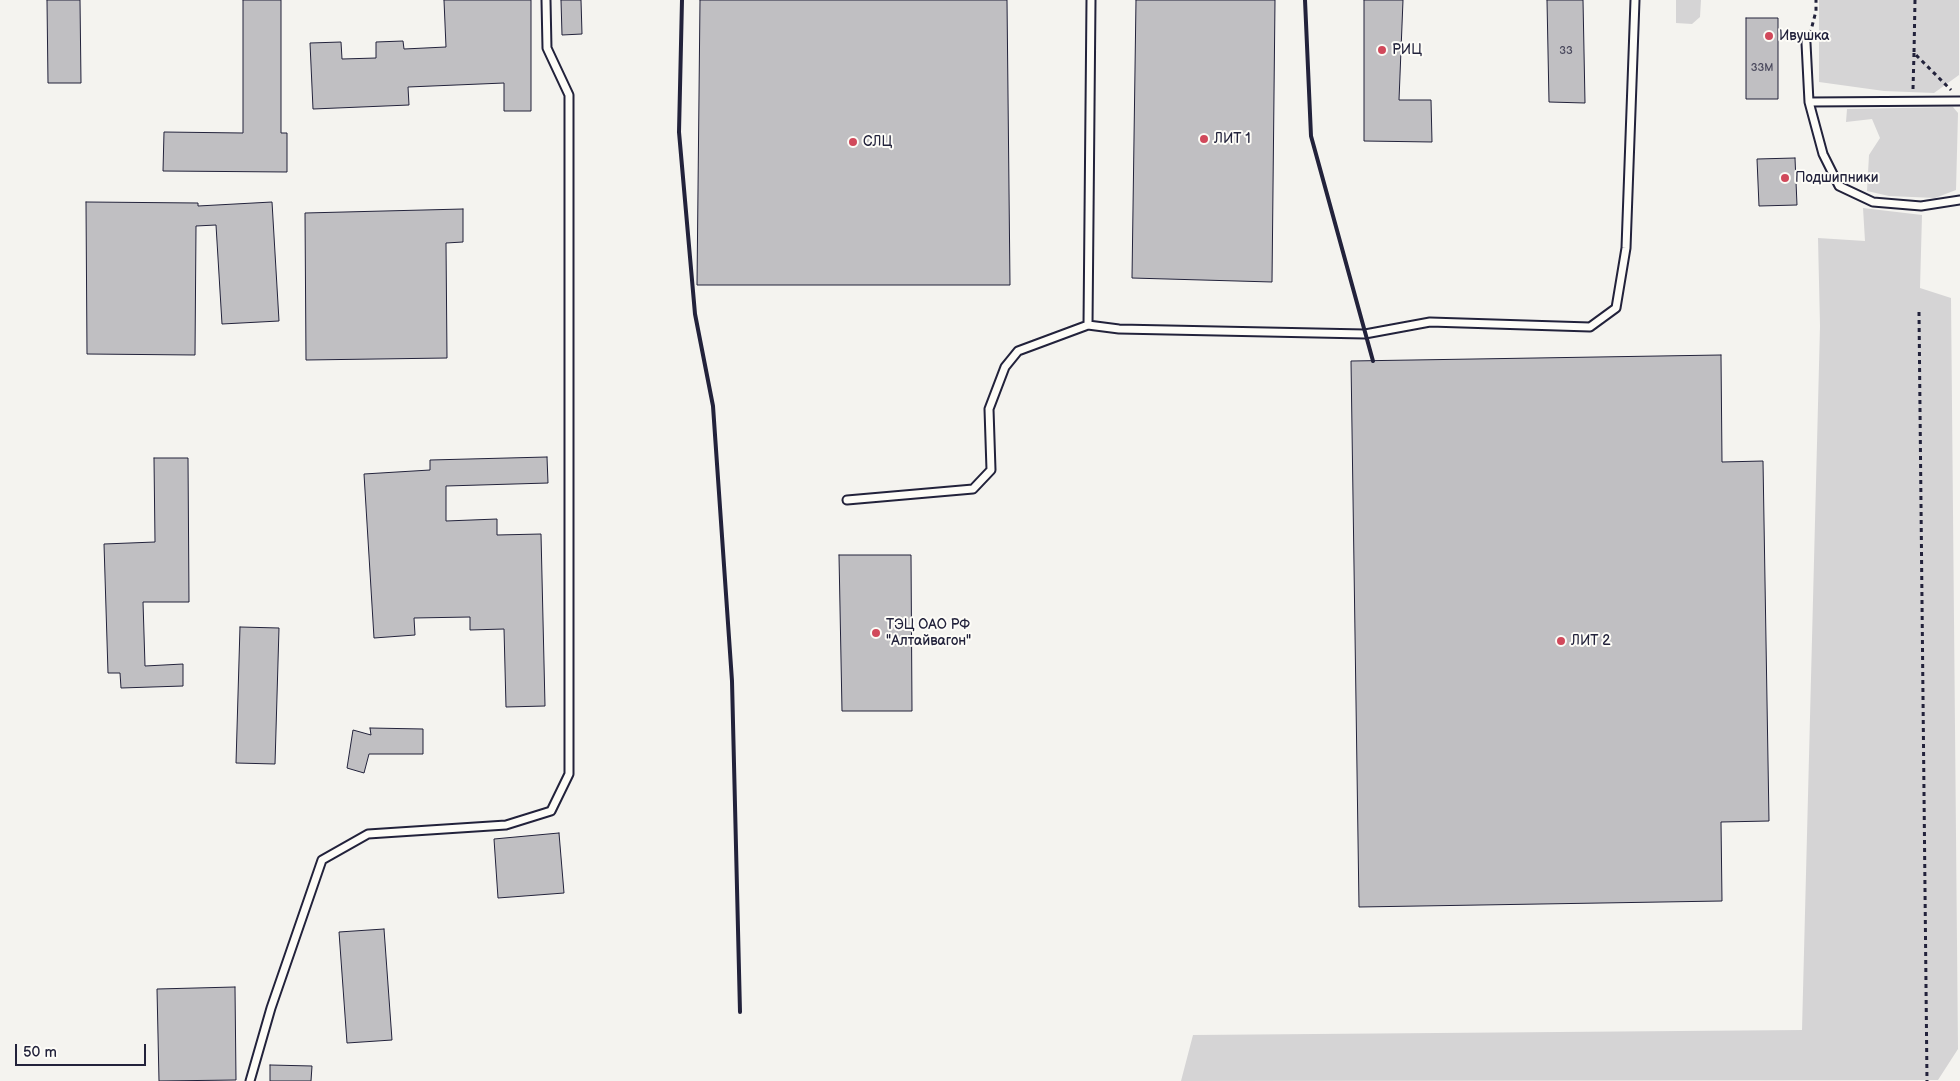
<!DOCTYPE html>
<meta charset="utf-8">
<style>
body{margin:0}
#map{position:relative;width:1960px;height:1081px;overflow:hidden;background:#f4f3ef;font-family:"Balsamiq Sans",sans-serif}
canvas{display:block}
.scale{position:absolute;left:15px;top:1044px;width:131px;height:22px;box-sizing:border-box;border:2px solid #22223b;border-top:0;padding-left:6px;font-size:15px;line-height:18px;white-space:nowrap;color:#22223b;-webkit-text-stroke:4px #fdfcf7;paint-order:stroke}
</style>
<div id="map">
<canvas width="1960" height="1081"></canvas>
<div class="scale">50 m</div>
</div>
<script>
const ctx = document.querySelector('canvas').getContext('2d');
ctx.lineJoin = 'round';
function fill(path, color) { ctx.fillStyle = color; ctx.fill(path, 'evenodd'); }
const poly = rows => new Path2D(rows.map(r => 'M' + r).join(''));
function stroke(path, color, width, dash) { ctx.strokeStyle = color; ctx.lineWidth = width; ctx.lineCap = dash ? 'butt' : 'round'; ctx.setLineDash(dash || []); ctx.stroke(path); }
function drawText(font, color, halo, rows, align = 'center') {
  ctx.font = font + ' "Balsamiq Sans",sans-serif'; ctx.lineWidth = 4; ctx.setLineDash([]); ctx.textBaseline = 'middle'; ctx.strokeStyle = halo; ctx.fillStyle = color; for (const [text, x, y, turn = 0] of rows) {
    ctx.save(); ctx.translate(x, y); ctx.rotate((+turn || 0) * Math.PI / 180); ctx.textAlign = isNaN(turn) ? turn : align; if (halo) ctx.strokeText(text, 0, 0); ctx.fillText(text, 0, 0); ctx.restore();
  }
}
fill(poly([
 [1676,0,1701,0,1700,17,1692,24,1676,23],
 [1819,0,1959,0,1959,75,1934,93,1884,91,1819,82],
 [1953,107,1958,113,1956,190,1935,198,1889,196,1867,191,1869,155,1880,138,1872,119,1846,122,1847,109],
 [1863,208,1922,215,1920,288,1951,298,1958,1049,1938,1080,1181,1081,1193,1035,1802,1030,1820,326,1818,238,1865,241]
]), '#d5d4d5');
const building = poly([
 [47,0,80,0,81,83,48,83,47,0],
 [243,0,281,0,281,133,287,133,287,172,163,171,164,132,243,133,243,0],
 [444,0,531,0,531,111,504,111,504,83,408,87,409,105,313,109,310,43,341,42,342,59,376,58,376,42,403,41,404,49,446,47,444,0],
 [561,0,581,0,582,34,562,35,561,0],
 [700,0,1007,0,1010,285,697,285,700,0],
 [1136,0,1275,0,1272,282,1132,278,1136,0],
 [1364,0,1403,0,1399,100,1431,100,1432,142,1364,141,1364,0],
 [1547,0,1583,0,1585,103,1549,102,1547,0],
 [1746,18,1778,18,1778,99,1746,99,1746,18],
 [1795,158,1797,205,1759,206,1757,159,1795,158],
 [86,202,198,203,198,206,272,202,279,321,222,324,216,225,196,226,195,355,87,354,86,202],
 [463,209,463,242,446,243,447,358,306,360,305,213,463,209],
 [1721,355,1722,462,1763,461,1769,821,1721,822,1722,901,1359,907,1351,361,1721,355],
 [547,457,548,483,446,486,446,521,497,519,497,535,541,534,545,706,506,707,504,629,470,630,470,617,414,618,415,635,374,638,364,474,430,470,430,460,547,457],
 [154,458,188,458,189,602,143,602,145,666,183,664,183,686,121,688,120,673,108,673,104,544,155,542,154,458],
 [839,555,911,555,912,711,842,711,839,555],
 [240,627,279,628,275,764,236,763,240,627],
 [370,728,423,729,423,754,369,754,364,773,347,768,353,730,371,735,370,728],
 [559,833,564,893,498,898,494,839,559,833],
 [384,929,392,1040,347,1043,339,932,384,929],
 [235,987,236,1080,159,1081,157,989,235,987],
 [270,1065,312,1066,311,1081,270,1081,270,1065]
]);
fill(building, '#c0bfc2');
stroke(building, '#22223b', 1);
const service = poly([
 [1091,0,1088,325,1119,329,1365,334,1430,322,1590,327,1616,308,1626,248,1635,0],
 [1806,43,1809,102,1823,154,1839,186,1873,202,1921,206,1960,200],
 [1809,102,1960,101],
 [847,500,973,489,991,470,989,409,1005,367,1018,351,1088,325],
 [250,1081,271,1008,322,860,368,834,506,825,551,811,569,774,569,95,547,48,546,0]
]);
stroke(service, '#22223b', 11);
stroke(poly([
 [1915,0,1914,53,1951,90],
 [1810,34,1816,11,1816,0],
 [1913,89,1914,53],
 [1919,312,1927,1081]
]), '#22223b', 3, [4, 4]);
stroke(service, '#fdfcf7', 7);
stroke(poly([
 [682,0,679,132,695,314,713,406,732,681,740,1012],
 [1305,0,1311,136,1373,361]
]), '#22223b', 4);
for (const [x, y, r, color] of [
 [1769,36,5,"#d1495b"],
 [1382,50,5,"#d1495b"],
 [1204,139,5,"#d1495b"],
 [853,142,5,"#d1495b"],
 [1785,178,5,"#d1495b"],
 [876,633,5,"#d1495b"],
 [1561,641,5,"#d1495b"]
]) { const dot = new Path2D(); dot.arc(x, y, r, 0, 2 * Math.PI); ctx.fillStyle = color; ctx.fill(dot); stroke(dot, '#fdfcf7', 2); }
drawText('11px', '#4a495d', null, [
 ["33",1566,51],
 ["33М",1762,68]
]);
drawText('14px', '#22223b', '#fdfcf7', [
 ["Ивушка",1779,36],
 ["РИЦ",1392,50],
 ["ЛИТ 1",1214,139],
 ["СЛЦ",863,142],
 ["Подшипники",1795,178],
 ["ТЭЦ ОАО РФ",886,625],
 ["\"Алтайвагон\"",886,641],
 ["ЛИТ 2",1571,641]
], 'left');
</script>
